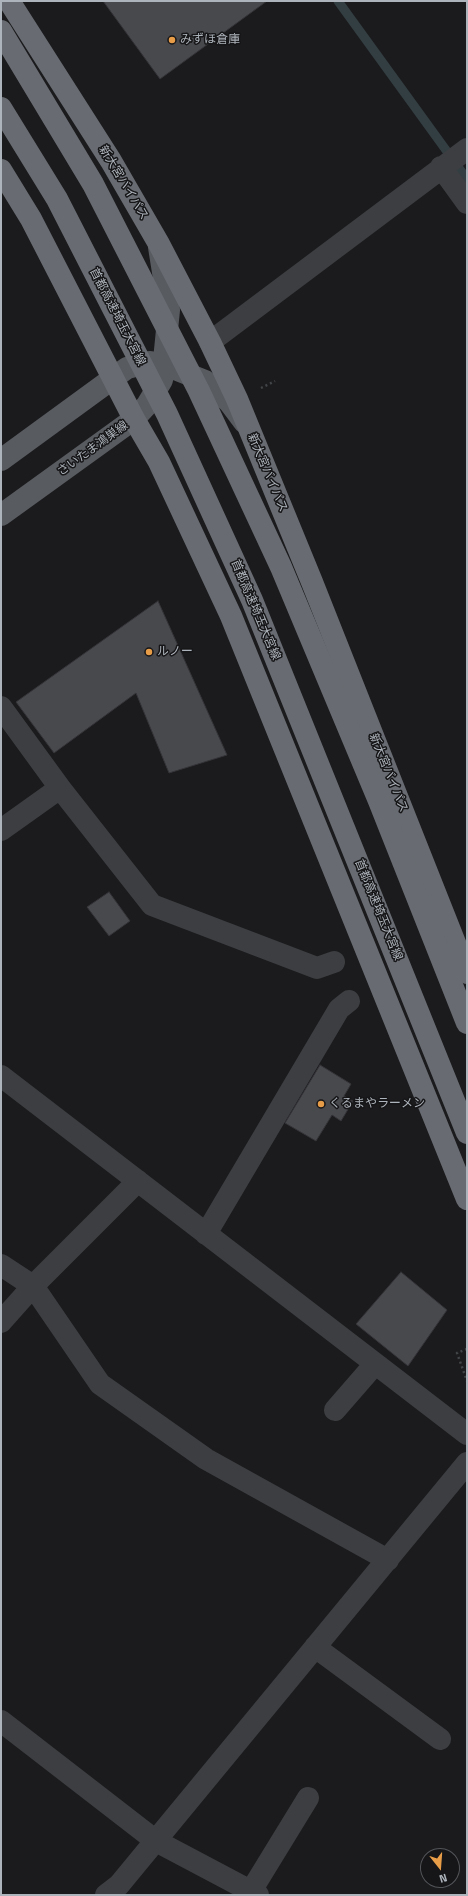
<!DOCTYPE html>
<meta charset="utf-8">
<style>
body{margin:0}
#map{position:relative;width:468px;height:1896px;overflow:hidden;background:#1b1b1d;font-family:"Titillium Web",sans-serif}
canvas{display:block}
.frame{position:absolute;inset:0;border:2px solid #aeb4bb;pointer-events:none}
.north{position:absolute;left:420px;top:1848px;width:40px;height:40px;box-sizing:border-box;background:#161618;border:1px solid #535559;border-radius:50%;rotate:163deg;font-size:11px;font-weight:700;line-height:16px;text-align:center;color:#aeb4bb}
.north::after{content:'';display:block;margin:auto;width:14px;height:18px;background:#e79c48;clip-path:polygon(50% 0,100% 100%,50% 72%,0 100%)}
</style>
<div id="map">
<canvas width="468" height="1896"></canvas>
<div class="frame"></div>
<div class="north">N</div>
</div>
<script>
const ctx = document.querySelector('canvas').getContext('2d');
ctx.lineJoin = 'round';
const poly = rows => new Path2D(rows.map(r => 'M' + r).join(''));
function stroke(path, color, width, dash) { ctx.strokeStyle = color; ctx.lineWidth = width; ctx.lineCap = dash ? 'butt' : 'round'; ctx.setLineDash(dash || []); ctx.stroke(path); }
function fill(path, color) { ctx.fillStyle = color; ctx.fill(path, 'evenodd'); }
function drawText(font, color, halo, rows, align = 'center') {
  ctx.font = font + ' "Titillium Web","Noto Sans JP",sans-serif'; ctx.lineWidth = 3; ctx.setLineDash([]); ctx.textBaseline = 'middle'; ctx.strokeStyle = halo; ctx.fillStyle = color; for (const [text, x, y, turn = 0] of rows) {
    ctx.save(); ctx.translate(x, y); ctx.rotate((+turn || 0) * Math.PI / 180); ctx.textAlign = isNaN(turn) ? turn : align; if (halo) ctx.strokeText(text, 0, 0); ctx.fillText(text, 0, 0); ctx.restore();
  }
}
stroke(poly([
 [338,1,467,179]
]), '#333e42', 9);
const building = poly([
 [103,1,267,1,160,79,103,1],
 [158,601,227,755,169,773,136,693,54,753,16,702,158,601],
 [109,892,130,921,109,936,87,907,109,892],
 [320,1065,351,1084,344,1096,353,1101,341,1121,332,1115,316,1141,285,1123,320,1065],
 [401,1272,447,1310,408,1366,356,1324,401,1272]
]);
fill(building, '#48494d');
stroke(building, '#353539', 1);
stroke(poly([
 [261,388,275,381],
 [467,1349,457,1353,467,1381]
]), '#424548', 2.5, [2, 3]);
stroke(poly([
 [441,167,467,203],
 [210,342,467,149],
 [1,707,60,788,152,905,317,968,334,962],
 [1,830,60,788],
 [1,1076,467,1434],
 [206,1234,339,1009,349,1001],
 [1,1265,33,1286,100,1384,206,1459,388,1560],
 [1,1322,33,1286,138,1181],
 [335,1410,375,1364],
 [315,1647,440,1739],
 [1,1721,156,1841,258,1895],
 [251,1891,308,1798],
 [106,1895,119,1885,467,1463]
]), '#3c3e41', 22);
stroke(poly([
 [1,460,127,368,150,362,165,365,205,381,229,402,244,422],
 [1,515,134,419,147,405,162,380,169,310,159,247]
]), '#585b60', 22);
stroke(poly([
 [9,1,111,161,159,244,210,342,237,399,312,582,467,973],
 [1,170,31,219,134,419,159,462,231,616,467,1199]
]), '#686c72', 22);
stroke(poly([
 [1,31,93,184,199,391,281,567,379,801,467,1023],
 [1,108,57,199,167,414,252,600,467,1133]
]), '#686c72', 22);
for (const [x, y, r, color] of [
 [172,40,4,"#e79c48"],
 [149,652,4,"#e79c48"],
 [321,1104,4,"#e79c48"]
]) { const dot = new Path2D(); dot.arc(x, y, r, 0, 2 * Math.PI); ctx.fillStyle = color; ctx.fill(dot); stroke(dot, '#161618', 1.5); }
drawText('12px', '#aeb4bb', '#161618', [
 ["みずほ倉庫",180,40],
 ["ルノー",157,652],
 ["くるまやラーメン",329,1104]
], 'left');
drawText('12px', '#aeb4bb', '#161618', [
 ["新大宮バイパス",123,183,59],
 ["首都高速埼玉大宮線",117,317,63],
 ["さいたま鴻巣線",93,449,-36],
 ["新大宮バイパス",267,473,67],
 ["首都高速埼玉大宮線",255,610,67],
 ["新大宮バイパス",388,773,68],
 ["首都高速埼玉大宮線",378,910,68]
]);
</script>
